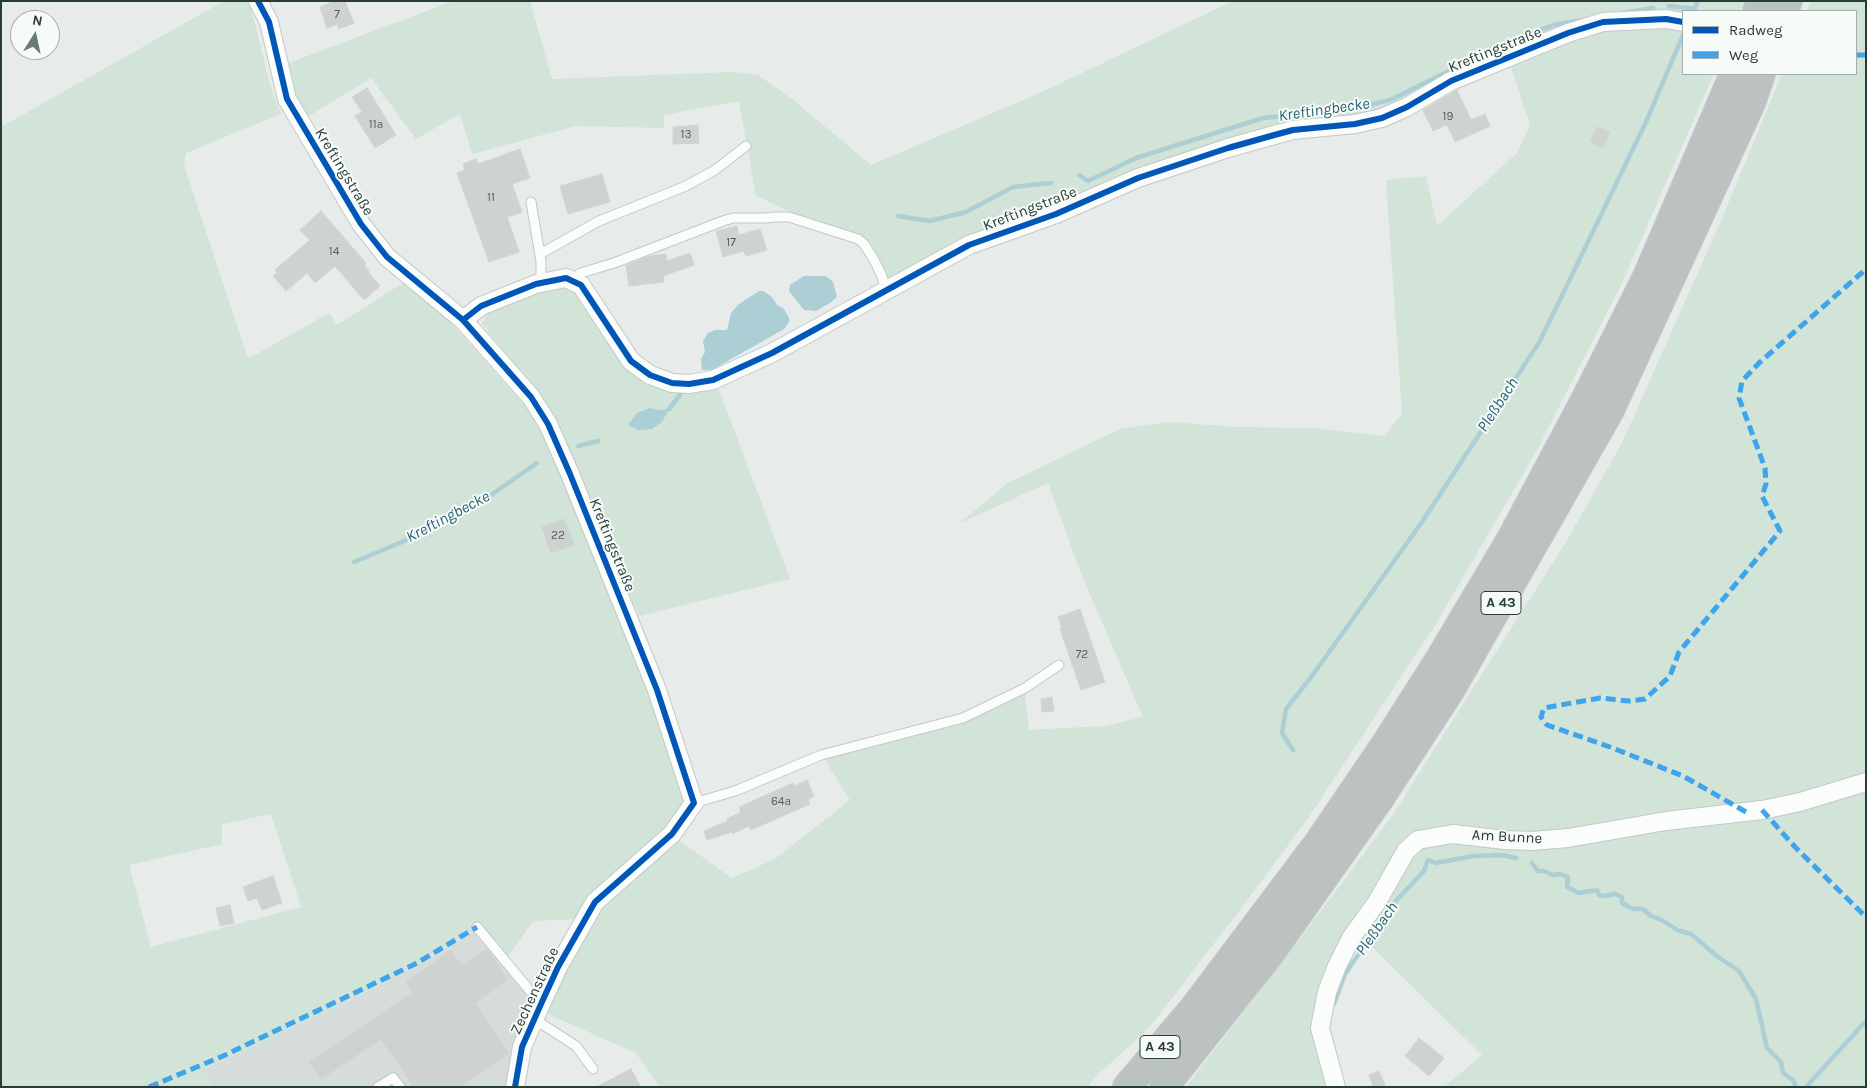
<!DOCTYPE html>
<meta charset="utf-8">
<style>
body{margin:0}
#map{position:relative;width:1867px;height:1088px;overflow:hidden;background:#e7ebe9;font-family:Karla,sans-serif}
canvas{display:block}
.frame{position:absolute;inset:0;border:2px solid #263d38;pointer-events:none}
.legend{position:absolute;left:1682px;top:10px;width:175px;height:65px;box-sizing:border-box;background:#f6faf8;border:1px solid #a3aeab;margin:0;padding:6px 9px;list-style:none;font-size:15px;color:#263d38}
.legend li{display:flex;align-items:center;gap:10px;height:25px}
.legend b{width:25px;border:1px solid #a3aeab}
.north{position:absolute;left:10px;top:10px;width:50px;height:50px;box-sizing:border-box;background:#f6faf8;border:1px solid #a3aeab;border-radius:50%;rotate:10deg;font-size:14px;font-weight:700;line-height:20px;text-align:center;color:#263d38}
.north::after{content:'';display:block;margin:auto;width:18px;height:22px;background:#6a7a76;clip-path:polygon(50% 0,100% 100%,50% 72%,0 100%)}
</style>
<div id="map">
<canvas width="1867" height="1088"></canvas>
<div class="frame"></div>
<ul class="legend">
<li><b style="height:6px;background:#0057b8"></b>Radweg</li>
<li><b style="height:6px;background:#3ea4ec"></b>Weg</li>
</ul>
<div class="north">N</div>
</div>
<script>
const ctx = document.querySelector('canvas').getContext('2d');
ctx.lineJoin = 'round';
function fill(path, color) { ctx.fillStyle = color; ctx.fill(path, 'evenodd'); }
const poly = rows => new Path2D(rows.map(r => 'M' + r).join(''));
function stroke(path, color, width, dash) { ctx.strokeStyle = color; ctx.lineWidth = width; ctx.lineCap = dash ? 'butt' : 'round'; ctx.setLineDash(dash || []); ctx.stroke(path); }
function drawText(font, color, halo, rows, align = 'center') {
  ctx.font = font + ' Karla,sans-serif'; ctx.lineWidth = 4; ctx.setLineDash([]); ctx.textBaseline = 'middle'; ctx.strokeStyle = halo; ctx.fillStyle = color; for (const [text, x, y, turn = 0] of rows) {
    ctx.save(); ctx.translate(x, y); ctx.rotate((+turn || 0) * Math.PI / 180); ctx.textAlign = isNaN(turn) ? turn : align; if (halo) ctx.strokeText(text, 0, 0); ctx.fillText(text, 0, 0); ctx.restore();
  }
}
fill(poly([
 [474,932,480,936,537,1004,509,1087,215,1087,203,1070,387,982]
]), '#d5dcd9');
fill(poly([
 [224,1,249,1,271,88,281,114,186,153,184,165,248,359,329,313,337,325,403,283,445,306,454,326,543,426,621,622,686,796,678,815,577,919,533,921,507,958,481,927,387,982,203,1070,215,1087,1,1087,1,127],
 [271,814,301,907,151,947,129,865,222,844,222,824],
 [453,1,530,1,552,79,733,72,758,75,792,99,871,165,1042,92,1233,1,1744,1,1740,11,1683,11,1683,74,1714,74,1621,285,1536,452,1437,622,1309,817,1233,919,1148,1029,1093,1079,1089,1087,660,1087,636,1053,543,1012,597,906,674,837,732,878,775,859,850,800,823,757,967,720,1025,694,1029,730,1105,726,1143,717,1082,576,1048,483,958,524,1008,483,1120,429,1169,422,1236,427,1314,428,1385,436,1402,413,1386,180,1426,176,1437,226,1518,152,1530,125,1509,61,1566,35,1601,25,1635,23,1671,24,1669,14,1614,17,1565,27,1445,79,1405,105,1355,120,1293,125,1136,174,1056,209,966,241,888,282,866,239,816,223,756,196,739,101,664,115,664,128,577,126,575,124,576,126,472,154,460,114,416,139,371,78,304,119,290,97,281,66],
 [1810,1,1866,1,1866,1087,1444,1087,1482,1055,1367,942,1343,961,1315,1027,1333,1087,1186,1087,1314,920,1392,816,1566,542,1622,443,1723,216,1782,74,1856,74,1856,11,1807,11],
 [558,286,571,290,584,299,646,376,716,382,790,579,639,616,545,406,512,361,482,324,490,309]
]), '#d2e3d7');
fill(poly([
 [804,276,826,276,833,282,837,297,830,303,816,311,804,310,789,291,790,285],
 [759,291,763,291,772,297,777,305,784,309,789,318,789,322,784,329,712,370,702,370,701,359,705,352,703,341,708,333,715,330,727,330,731,313,739,304],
 [650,408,659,410,669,409,662,422,652,429,638,430,628,425,637,413]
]), '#acced5');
stroke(poly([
 [1669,6,1694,9],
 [1694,10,1698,1],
 [1623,13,1653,8],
 [1079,175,1088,181,1136,158,1263,118,1347,110,1390,100,1500,46,1553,25,1583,20],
 [898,216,930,221,966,212,1013,187,1051,183],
 [669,409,680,395],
 [578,446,598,441],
 [354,562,402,542,491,495,537,463],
 [1293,750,1282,733,1286,709,1312,676,1422,522,1540,341,1646,122,1683,35],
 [1532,863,1538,871,1544,871,1553,875,1560,874,1568,877,1567,887,1579,893,1597,890,1599,895,1604,896,1615,894,1622,897,1622,903,1633,909,1643,909,1651,916,1662,920,1677,930,1691,934,1718,957,1739,971,1756,999,1767,1048,1781,1062,1783,1073,1793,1080,1796,1087],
 [1334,1004,1345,974,1394,903,1424,871,1428,860,1436,863,1473,856,1501,855,1516,858],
 [1806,1087,1866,1021]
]), '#acced5', 4.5);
const building = poly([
 [335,1,345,1,354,23,339,29,337,24,327,28,320,7,335,1],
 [367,88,396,135,375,148,355,116,362,112,352,97,367,88],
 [1457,90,1471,120,1485,114,1490,126,1455,142,1447,125,1433,131,1423,110,1457,90],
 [698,125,699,143,673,144,673,127,698,125],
 [1597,127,1610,132,1603,148,1590,142,1597,127],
 [520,149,530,178,512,184,522,212,507,217,519,252,489,262,457,173,465,170,463,164,476,159,478,164,520,149],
 [602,174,610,202,568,214,560,186,602,174],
 [321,211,366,263,364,265,369,271,368,272,380,286,364,300,335,266,315,283,307,273,286,291,273,276,277,273,275,270,310,240,300,230,321,211],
 [737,226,739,235,760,229,767,250,746,256,744,251,723,257,716,231,737,226],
 [690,253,694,265,663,276,664,282,629,286,626,265,650,256,666,254,667,261,690,253],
 [564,519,574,545,551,553,542,527,564,519],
 [1080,609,1105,682,1081,690,1060,629,1062,628,1058,617,1080,609],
 [1052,697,1054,711,1042,712,1041,699,1052,697],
 [807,780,814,796,808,800,810,804,751,830,749,826,733,834,732,832,707,840,704,831,728,821,727,819,741,812,739,807,793,783,794,786,807,780],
 [273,876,282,903,262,910,257,898,248,901,243,887,273,876],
 [230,905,234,923,220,926,216,908,230,905],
 [487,949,508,980,475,1003,509,1053,459,1087,414,1087,381,1039,321,1079,309,1062,413,992,406,982,451,950,462,966,487,949],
 [1419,1038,1444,1058,1429,1076,1405,1056,1419,1038],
 [631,1069,641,1087,596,1087,631,1069],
 [1379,1071,1386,1087,1373,1087,1369,1075,1379,1071]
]);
fill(building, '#ced3d1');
stroke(building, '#d0d4d2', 1);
const lane = poly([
 [531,202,541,261,541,283],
 [540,254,599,221,686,186,715,170,746,146],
 [570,279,581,273,614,263,723,221,733,218,766,218,774,217,789,217,858,239,864,244,873,258,882,276,886,290],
 [694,803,735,791,821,755,963,718,1025,688,1059,665],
 [477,927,541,1004],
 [534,1019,576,1046,593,1069],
 [378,1087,393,1078,400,1087]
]);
const street = poly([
 [258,1,269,22,287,99,361,224,387,257,463,320,531,397,548,424,570,474,657,690,694,803,672,834,595,902,558,967,541,1004,522,1047,515,1087],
 [463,320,481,306,536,284,566,278,581,285,631,361,650,375,672,383,689,384,713,380,772,353,969,245,1056,214,1138,178,1228,148,1278,134,1293,130,1355,124,1382,118,1407,107,1451,81,1568,33,1603,22,1666,19,1683,22],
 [1336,1087,1320,1028,1327,992,1337,966,1351,938,1377,902,1406,851,1418,840,1453,834,1505,840,1532,841,1568,838,1666,821,1762,810,1800,802,1866,782]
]);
const highway = poly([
 [1757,11,1761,1],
 [1784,11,1788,1],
 [1127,1087,1194,1008,1319,842,1383,748,1441,657,1510,541,1583,404,1647,277,1734,74],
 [1164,1087,1269,955,1380,798,1451,689,1610,410,1751,103,1761,74]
]);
stroke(lane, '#c4c8c6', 11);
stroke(street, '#c4c8c6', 20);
stroke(highway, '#c3cac8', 30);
stroke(lane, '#fbfcfc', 9);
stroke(street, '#fbfcfc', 18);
stroke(highway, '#bcc2c1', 28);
stroke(poly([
 [1856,55,1866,55],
 [1762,810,1796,848,1866,917],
 [1746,812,1683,776,1610,747,1547,725,1541,717,1544,708,1555,706,1600,698,1629,701,1645,699,1670,676,1679,652,1780,531,1762,496,1766,484,1765,468,1739,398,1742,381,1759,363,1866,269],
 [149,1087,223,1056,417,963,477,927]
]), '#3ea4ec', 5, [10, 5]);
stroke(poly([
 [258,1,269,22,287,99,361,224,387,257,463,320,531,397,548,424,570,474,657,690,694,803,672,834,595,902,558,967,541,1004,522,1047,515,1087],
 [463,320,481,306,536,284,566,278,581,285,631,361,650,375,672,383,689,384,713,380,772,353,969,245,1056,214,1138,178,1228,148,1278,134,1293,130,1355,124,1382,118,1407,107,1451,81,1568,33,1603,22,1666,19,1683,22]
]), '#0057b8', 6);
drawText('12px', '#51635f', null, [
 ["7",337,15],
 ["19",1448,117],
 ["11a",376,125],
 ["13",686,135],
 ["11",491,198],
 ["17",731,243],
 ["14",334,252],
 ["22",558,536],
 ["72",1082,655],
 ["64a",781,802]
]);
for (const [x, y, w] of [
 [1501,603,40],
 [1160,1047,40]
]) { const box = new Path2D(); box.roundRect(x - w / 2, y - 11.5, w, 23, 4); ctx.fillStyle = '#f6faf8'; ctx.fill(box); stroke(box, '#263d38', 1); }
drawText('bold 14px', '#263d38', null, [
 ["A 43",1501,603],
 ["A 43",1160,1047]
]);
drawText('15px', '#263d38', '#f6faf8', [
 ["Kreftingstraße",1495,50,-22],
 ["Kreftingstraße",344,172,59],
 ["Kreftingstraße",1030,209,-21],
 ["Kreftingstraße",612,545,68],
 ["Am Bunne",1507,837,3],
 ["Zechenstraße",535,991,-65]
]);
drawText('italic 16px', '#256474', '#f6faf8', [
 ["Kreftingbecke",1324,110,-8],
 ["Pleßbach",1498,405,-57],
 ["Kreftingbecke",448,517,-28],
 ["Pleßbach",1377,929,-55]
]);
</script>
